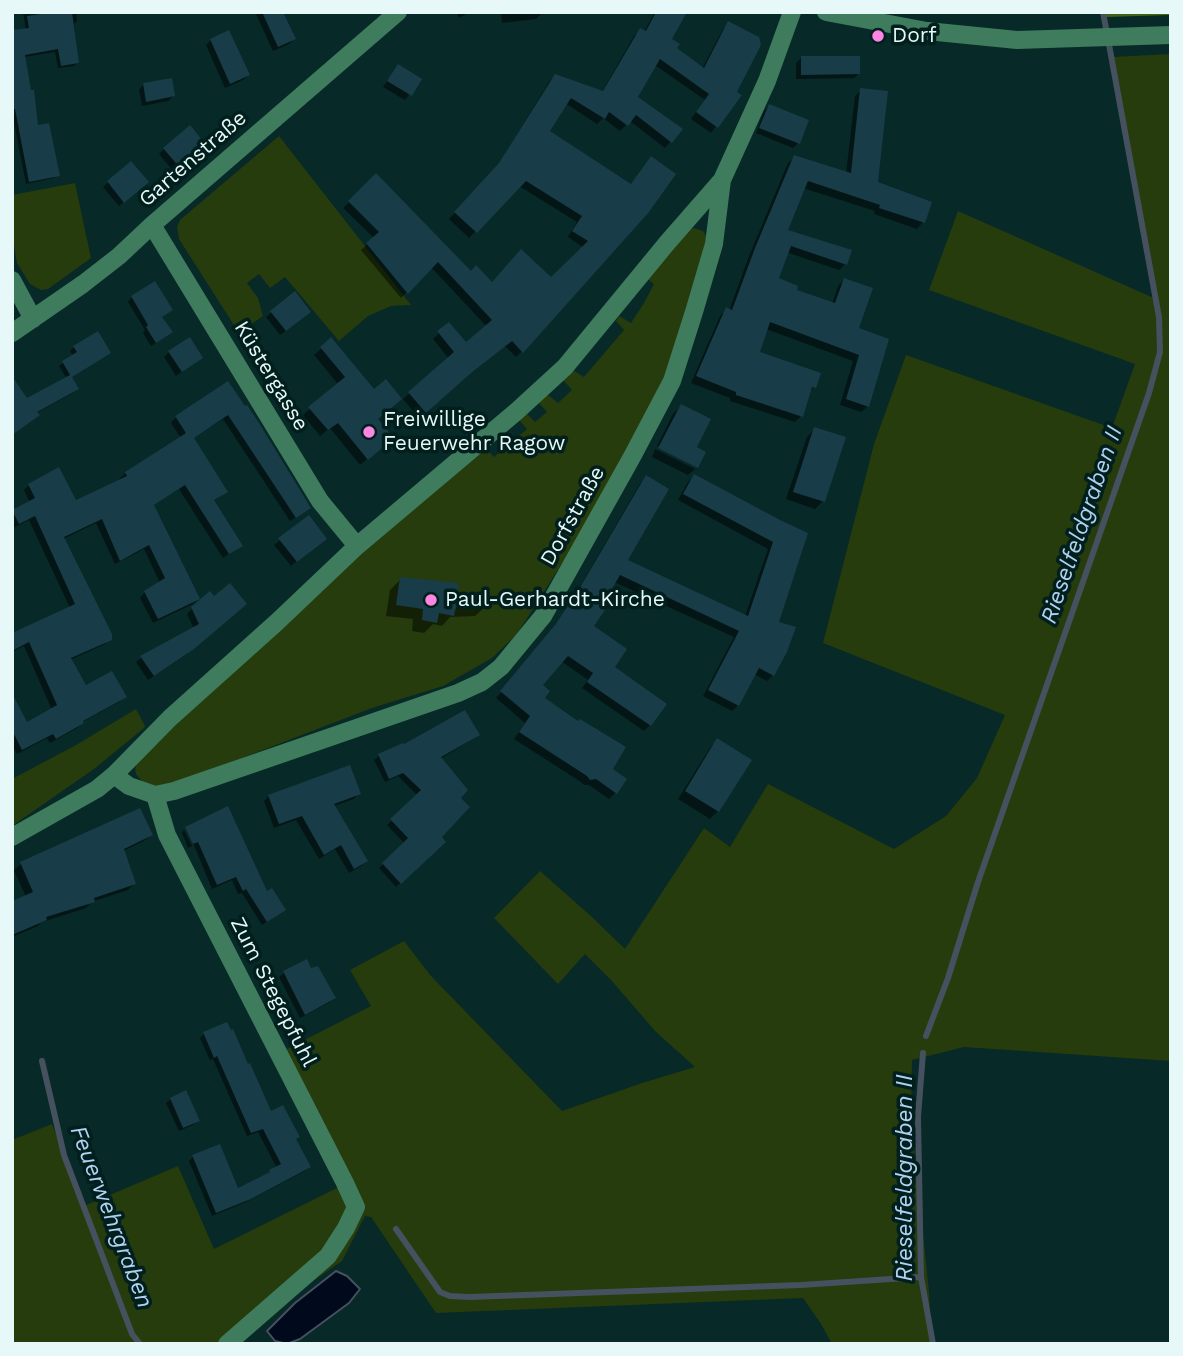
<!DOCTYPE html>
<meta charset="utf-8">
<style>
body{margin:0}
#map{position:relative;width:1183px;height:1356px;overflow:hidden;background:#072927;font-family:"Work Sans",sans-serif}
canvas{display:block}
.frame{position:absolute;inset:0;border:14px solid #e6f8f7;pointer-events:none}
</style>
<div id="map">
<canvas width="1183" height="1356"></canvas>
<div class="frame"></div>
</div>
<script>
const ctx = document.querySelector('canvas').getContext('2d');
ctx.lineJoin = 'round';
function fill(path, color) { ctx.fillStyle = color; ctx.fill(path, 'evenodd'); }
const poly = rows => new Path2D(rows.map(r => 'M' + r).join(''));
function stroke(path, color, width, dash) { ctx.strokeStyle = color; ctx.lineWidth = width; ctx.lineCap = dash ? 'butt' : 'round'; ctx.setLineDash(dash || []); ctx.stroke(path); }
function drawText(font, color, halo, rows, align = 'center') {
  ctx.font = font + ' "Work Sans",sans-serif'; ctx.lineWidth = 7; ctx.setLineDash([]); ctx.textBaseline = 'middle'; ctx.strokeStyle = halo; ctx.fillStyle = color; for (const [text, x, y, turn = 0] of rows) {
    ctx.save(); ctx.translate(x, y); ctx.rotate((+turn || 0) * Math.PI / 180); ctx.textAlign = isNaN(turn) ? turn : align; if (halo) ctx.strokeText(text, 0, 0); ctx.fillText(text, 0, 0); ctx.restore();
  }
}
fill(poly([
 [1171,54,1171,1061,964,1047,912,1060,911,1118,929,1292,932,1344,832,1344,821,1324,803,1298,436,1313,371,1217,365,1216,342,1261,222,1344,12,1344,12,1140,52,1124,84,1206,178,1166,214,1249,343,1185,279,1053,371,1006,350,970,404,941,431,976,562,1111,642,1083,695,1067,656,1032,611,980,585,954,558,984,494,918,540,871,592,917,625,949,704,828,730,847,768,784,894,849,946,816,977,778,1005,715,823,643,874,444,906,355,1112,428,1135,364,929,290,958,211,1156,299,1112,57],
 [279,136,411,305,391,306,368,316,339,341,285,277,270,288,259,274,247,283,258,298,263,316,239,333,179,239,177,227,180,220],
 [75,183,91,258,48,289,41,290,30,284,17,263,12,233,12,195],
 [694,228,703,231,709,241,665,378,575,543,517,634,492,658,443,686,372,708,164,788,148,786,140,779,136,774,135,768,139,759,319,589,484,447,494,457,527,429,519,420,527,414,535,422,547,412,539,403,547,394,558,403,572,390,562,379,573,370,584,377,624,330,616,321,619,316,631,323,644,303,654,284,648,279,684,232],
 [136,709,145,726,144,728,94,769,12,826,12,779,76,745]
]), '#263c0d');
fill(poly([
 [1106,12,1171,12,1171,15,1106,17]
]), '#3f6413');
const water = poly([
 [336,1271,347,1276,360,1289,349,1303,300,1339,287,1344,275,1341,267,1331,295,1303,336,1271]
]);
fill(water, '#000a1c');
stroke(water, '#45515e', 2);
fill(poly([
 [23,12,76,12,77,21,74,24,78,63,74,66,58,68,55,52,24,57,37,127,58,175,54,178,26,184,12,112,12,33,26,31],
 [255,12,281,12,294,39,289,44,273,51],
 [456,12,470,12,459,18],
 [501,12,541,12,541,14,536,19,502,23],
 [655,12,685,12,670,39,675,49,702,69,723,29,729,23,735,92,739,96,711,133,691,119,705,100,655,65,636,97,680,129,665,148,630,121,620,131,603,118,597,124,565,103,547,131,630,185,522,351,516,357,505,346,463,379,419,418,403,399,449,359,433,339,439,333,466,345,487,327,431,267,401,298,361,250,374,238,343,208,376,175,471,273,491,284,551,279,584,248,568,237,577,222,519,186,469,238,449,219,494,172,549,82,555,76,602,92,634,36,640,30,644,32],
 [211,40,248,75,243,80,225,88,206,45],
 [801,58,859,73,854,78,796,79,796,63],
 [398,66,420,80,405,100,383,87],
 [144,84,173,96,168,101,142,106,139,90],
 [861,90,876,183,923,222,917,229,874,214,875,211,803,188,786,231,845,264,839,270,786,252,777,279,795,291,832,304,838,286,844,280,857,329,868,406,861,412,840,405,853,361,766,329,757,353,814,387,809,392,801,416,795,422,730,401,730,398,691,383,720,316,726,310,729,311,749,256,788,163,795,157,846,174,855,96],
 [769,106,798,143,793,148,756,133,764,111],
 [164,149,200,151,174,172,159,154],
 [131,163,142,187,119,206,103,187],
 [294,294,304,317,280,335,266,317],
 [132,297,161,317,166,336,151,346,143,333,145,330,128,302],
 [97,333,70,378,77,389,73,393,36,413,27,400,67,379,59,366,73,356,70,351,74,347],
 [331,340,376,420,385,445,360,465,330,428,320,436,303,415,338,384,314,355],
 [169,352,201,358,176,376,164,357],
 [228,383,303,513,290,521,223,419,192,439,226,492,213,501,241,545,223,558,179,489,152,506,198,599,193,604,153,623,140,598,145,592,160,583,144,549,115,564,96,523,63,539,110,639,105,644,70,660,85,688,124,697,119,702,82,722,77,728,50,743,47,738,17,754,12,745,12,731,52,710,24,646,12,652,12,627,15,633,70,608,29,520,13,528,12,526,12,512,30,503,24,490,29,485,75,502,122,480,120,478,126,473,181,438,171,423,176,417],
 [681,406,694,448,704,453,696,467,696,465,657,446,673,414],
 [815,429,823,501,815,509,786,499,807,437],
 [655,449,695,469,688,475,652,457],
 [694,476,779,522,777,623,773,675,767,681,754,674,738,705,732,711,703,696,734,637,614,582,592,626,612,667,650,725,644,731,582,688,588,680,561,661,541,685,542,699,578,723,610,769,615,793,609,799,589,785,584,785,581,782,514,739,525,723,496,698,549,634,574,597,640,484,646,478,626,561,745,616,768,549,678,500,688,482],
 [308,518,319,543,291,566,274,545],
 [401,579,455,594,486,606,475,616,450,617,442,626,433,624,424,633,412,631,413,619,386,616,390,590],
 [214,598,187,654,148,680,136,662,141,658,194,629,187,614,194,607],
 [478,735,473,739,440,759,458,798,439,837,444,842,396,887,379,868,405,844,387,825,418,796,398,776,385,782,374,760,379,756],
 [718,740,718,811,710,819,678,799,710,748],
 [359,793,354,799,334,806,366,861,361,866,349,873,335,849,319,859,296,820,274,828,264,801,269,796],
 [139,810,151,835,144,841,123,851,134,884,128,890,91,902,86,908,42,922,38,926,12,937,12,903,26,897,14,870,21,864],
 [187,828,267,893,284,910,262,925,242,893,238,894,232,880,212,889],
 [184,830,192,846,188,848,182,833],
 [306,961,310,970,334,998,330,1002,300,1018,279,977,284,973],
 [226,1024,270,1113,294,1141,309,1167,305,1171,246,1202,212,1216,189,1161,193,1157,237,1190,265,1176,277,1168,258,1132,247,1136,213,1059,210,1060,200,1038,204,1034],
 [171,1099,198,1121,193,1125,179,1131,166,1103]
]), '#0007');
stroke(poly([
 [926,1036,948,978,978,882,1149,393,1160,352,1159,317,1103,12],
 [923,1053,918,1117,921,1277,933,1344],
 [42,1061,64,1155,132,1334,140,1344],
 [396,1229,440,1292,450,1296,469,1297,801,1285,921,1277]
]), '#45515e', 6);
fill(poly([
 [54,12,72,12,79,63,61,66,58,49,25,55,31,90,34,90,38,125,49,123,60,176,29,182,15,109,12,109,12,30,29,28,27,16],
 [262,12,283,12,296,39,278,47],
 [656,12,687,12,672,39,680,44,677,48,704,68,728,21,759,37,761,45,737,92,742,95,718,128,696,112,709,94,660,59,638,97,683,129,672,143,636,115,628,126,609,112,605,119,571,98,550,131,631,184,651,156,676,174,649,212,523,353,512,341,471,373,426,413,408,392,454,352,437,331,449,322,466,342,492,320,438,262,408,294,366,243,379,232,348,201,376,173,471,271,476,265,492,282,521,249,551,277,588,241,572,231,582,216,526,181,477,233,454,212,499,163,555,74,603,91,640,28,646,31],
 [229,30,250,75,230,84,210,39],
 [801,56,860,56,860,74,801,75],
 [398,64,422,79,412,96,387,81],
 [172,78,175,96,146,102,143,83],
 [860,88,888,91,878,182,932,202,925,223,879,208,880,205,808,181,788,230,852,250,847,265,791,246,779,278,798,286,797,290,835,303,844,278,873,288,859,328,889,339,869,407,846,399,859,355,770,322,760,352,821,373,816,388,812,387,803,417,736,395,736,392,696,376,726,307,732,310,755,248,794,155,851,173],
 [769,104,809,120,800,144,759,128],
 [190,125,207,146,180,168,163,148],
 [131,161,149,182,124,203,107,181],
 [155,281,173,310,162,317,173,332,156,343,146,327,148,325,131,296],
 [295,291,311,312,286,331,270,311],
 [98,331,111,353,72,377,79,389,37,412,40,415,12,435,12,376,27,398,70,375,62,361,77,352,73,346],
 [190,337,203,358,182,372,168,351],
 [331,337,374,389,386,379,402,399,378,419,394,438,368,460,338,423,328,430,308,407,345,377,320,347],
 [228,381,245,406,247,405,259,423,311,508,296,518,228,415,194,438,228,492,214,500,243,546,229,554,185,485,154,505,200,599,158,619,144,591,165,578,149,545,120,561,102,519,64,537,112,634,112,640,71,658,86,685,112,671,127,697,83,721,84,723,56,739,53,734,22,750,12,730,12,693,27,722,57,705,29,642,12,651,12,633,75,604,35,516,19,524,12,510,35,498,28,484,59,467,76,500,127,476,125,472,186,433,175,416],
 [681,404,711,419,697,447,706,452,698,468,658,448],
 [814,427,846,437,825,502,793,492],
 [694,474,780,520,808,533,779,622,796,627,787,652,774,676,759,668,739,706,708,690,739,631,620,575,603,604,607,607,594,626,627,649,615,667,667,704,651,726,587,682,593,673,568,656,543,685,550,691,545,698,578,721,580,719,626,747,613,769,627,779,617,794,596,779,590,780,587,776,519,732,530,716,500,691,555,625,579,589,646,475,669,489,628,560,748,616,773,542,683,494],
 [309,515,327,539,297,562,278,538],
 [400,577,459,583,457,593,489,601,488,606,456,607,454,616,439,613,437,623,422,620,423,609,396,605],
 [230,583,247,604,194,649,154,676,140,656,199,624,191,607,210,591,214,596],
 [465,710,480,735,441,757,468,790,461,798,470,807,442,837,446,842,401,884,382,863,408,838,390,819,421,790,403,773,389,779,378,754,403,743,404,744],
 [717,738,752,760,719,812,685,791],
 [350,765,361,794,334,804,368,861,354,869,341,845,324,855,302,816,279,824,268,795],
 [228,806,267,891,272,888,286,910,267,922,246,889,243,891,236,877,217,885,198,842,193,844,185,827],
 [140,808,153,835,124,849,136,884,94,898,95,902,46,917,47,920,12,935,12,901,33,892,20,862],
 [307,959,311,968,318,966,336,998,305,1015,283,971],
 [227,1022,231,1030,233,1029,248,1064,250,1063,271,1111,283,1105,300,1137,296,1139,311,1167,251,1199,216,1213,192,1155,220,1144,238,1188,270,1172,269,1170,281,1164,263,1129,251,1133,217,1056,214,1058,203,1032],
 [186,1090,200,1121,183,1128,170,1098]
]), '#183d48');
stroke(poly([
 [826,12,927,31,1017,40,1171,35],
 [152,225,320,501,357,546],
 [12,280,33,319],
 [12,333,83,284,119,256,152,225,398,12],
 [114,775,129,786,155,795,174,791,458,693,482,682,501,667,543,616,633,455,672,381,694,312,714,244,722,180],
 [155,795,167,835,345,1183,356,1207,346,1228,328,1256,227,1344],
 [12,837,97,789,114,775,170,718,277,622,357,546,517,411,565,367,667,243,722,180,767,81,792,12]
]), '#3f7b5d', 18);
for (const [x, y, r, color] of [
 [878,36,7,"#fd86e3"],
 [369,432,7,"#fd86e3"],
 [431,600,7,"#fd86e3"]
]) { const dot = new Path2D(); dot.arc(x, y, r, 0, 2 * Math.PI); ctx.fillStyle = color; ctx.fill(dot); stroke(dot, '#001f1d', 2.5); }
drawText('21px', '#e6f8f7', '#001f1d', [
 ["Dorf",892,36],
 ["Freiwillige",383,420],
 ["Feuerwehr Ragow",383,444],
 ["Paul-Gerhardt-Kirche",445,600]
], 'left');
drawText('21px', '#e6f8f7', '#001f1d', [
 ["Gartenstraße",193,159,-41],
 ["Küstergasse",271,376,59],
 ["Dorfstraße",573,516,-61],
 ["Zum Stegepfuhl",273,992,63]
]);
drawText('italic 23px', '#b0d1f1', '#001f1d', [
 ["Rieselfeldgraben II",1082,525,-71],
 ["Rieselfeldgraben II",905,1178,-90],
 ["Feuerwehrgraben",111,1217,69]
]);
</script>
